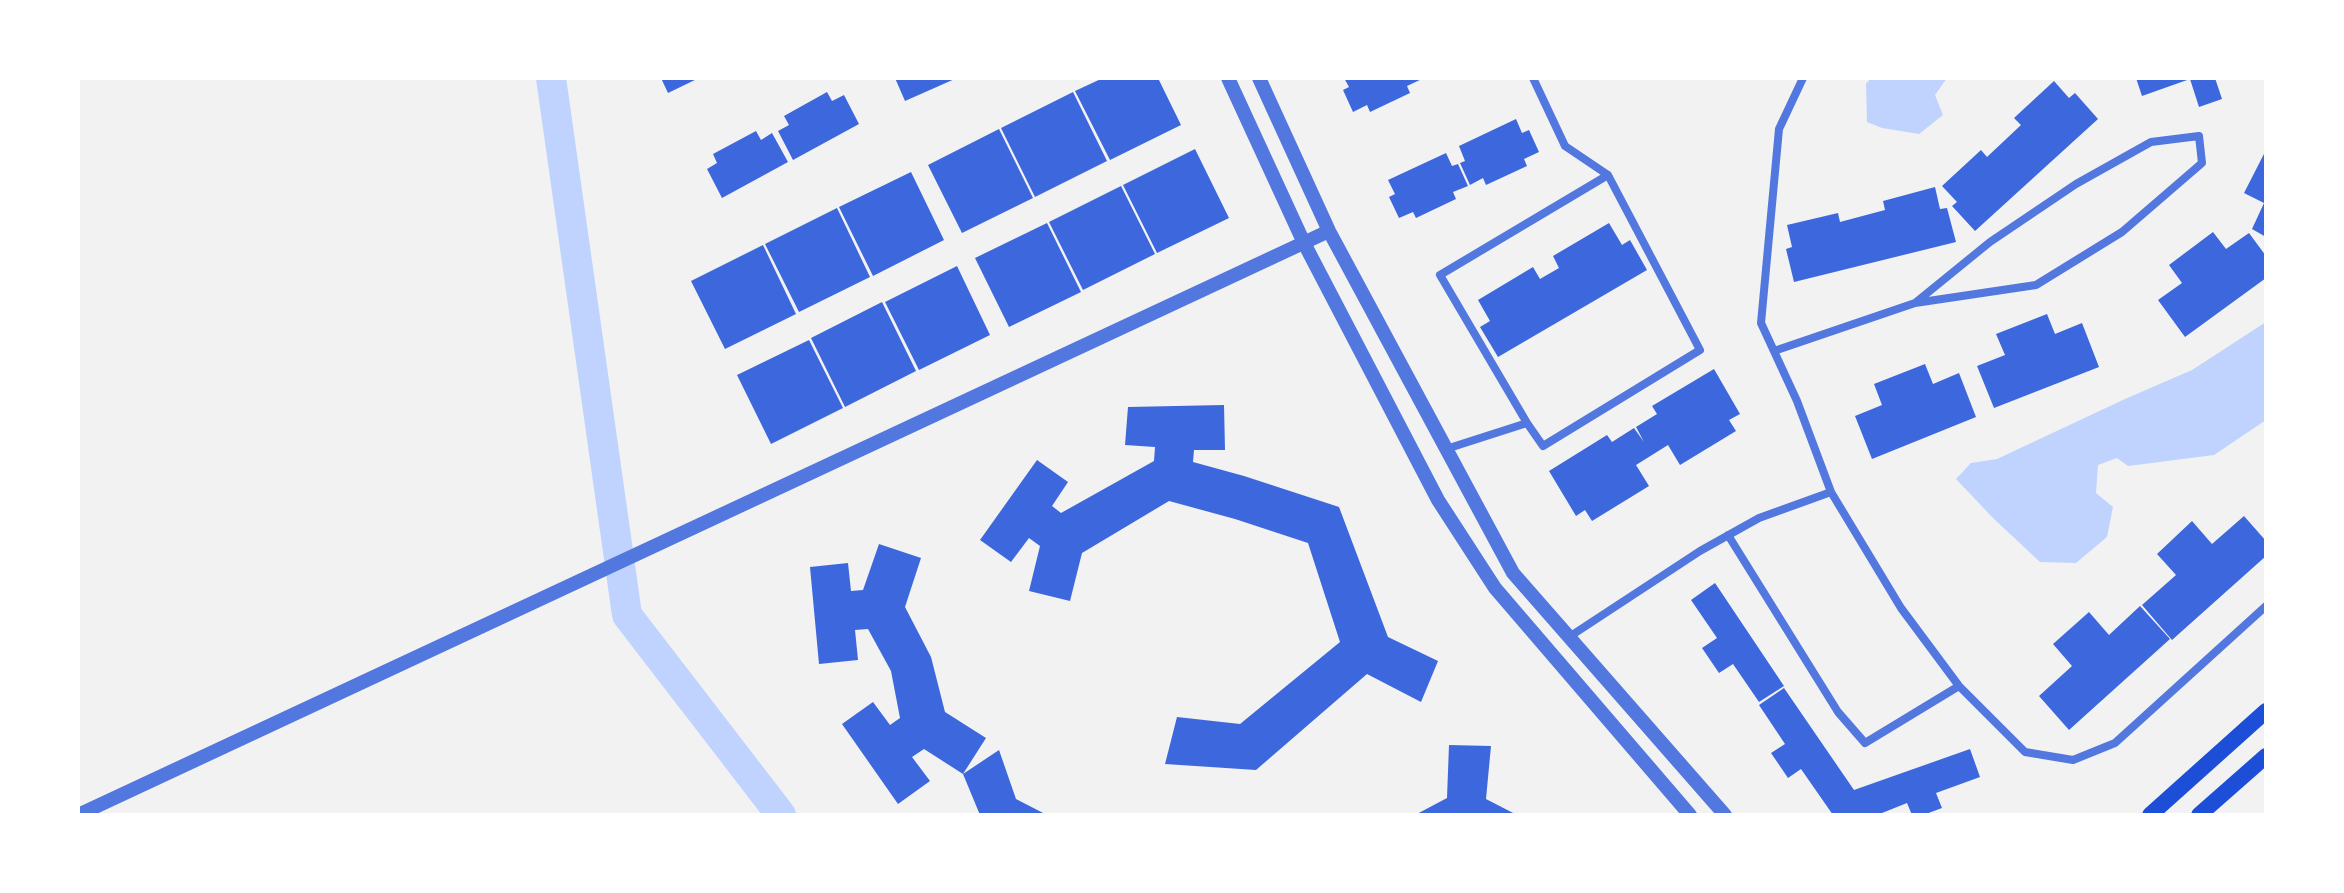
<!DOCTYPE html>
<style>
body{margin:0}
#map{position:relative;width:2344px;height:893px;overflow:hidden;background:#f2f2f2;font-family:"Sofia Sans Condensed",sans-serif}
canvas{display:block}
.frame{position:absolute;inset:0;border:80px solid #fff;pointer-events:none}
</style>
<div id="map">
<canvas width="2344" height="893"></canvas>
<div class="frame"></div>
</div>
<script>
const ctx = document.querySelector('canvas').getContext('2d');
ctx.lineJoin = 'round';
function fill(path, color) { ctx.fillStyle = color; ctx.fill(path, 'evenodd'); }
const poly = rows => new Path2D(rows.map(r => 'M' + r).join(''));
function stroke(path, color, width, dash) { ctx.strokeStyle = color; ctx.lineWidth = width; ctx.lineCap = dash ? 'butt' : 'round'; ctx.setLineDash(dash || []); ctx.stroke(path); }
fill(poly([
 [1871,78,1947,78,1935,95,1943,115,1919,134,1882,128,1867,122,1866,84],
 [2266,322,2266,420,2214,455,2128,466,2117,458,2098,465,2096,493,2113,507,2107,537,2076,563,2040,562,1993,518,1956,479,1971,463,1997,459,2125,399,2192,370]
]), '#bfd3fe');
stroke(poly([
 [551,78,627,615,781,815]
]), '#bfd3fe', 30);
fill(poly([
 [661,78,699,78,668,93],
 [895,78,957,78,905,101],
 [1103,78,1158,78,1181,125,1110,160,1075,91],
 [1344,78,1424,78,1407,86,1410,93,1370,112,1367,105,1353,112,1343,90,1349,87],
 [2136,78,2215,78,2222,99,2199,107,2190,79,2142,96],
 [2054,81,2069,98,2075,93,2098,119,1975,231,1952,206,1957,202,1942,186,1981,150,1987,157,2021,125,2014,118],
 [827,92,832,101,844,95,859,124,793,160,778,131,789,125,784,116],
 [1073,92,1107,161,1035,197,1001,128],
 [1516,119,1522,133,1529,130,1539,152,1524,159,1527,166,1486,185,1483,178,1470,185,1460,163,1465,161,1459,146],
 [999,129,1033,198,962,233,928,165],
 [756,131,761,140,772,133,788,162,722,198,707,169,717,163,713,154],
 [1195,149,1229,218,1157,253,1123,185],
 [2266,150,2266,237,2252,229,2264,203,2244,193],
 [1446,153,1452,166,1458,164,1468,186,1453,192,1456,199,1416,218,1413,212,1399,218,1389,197,1395,194,1388,180],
 [911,172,944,240,873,276,839,207],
 [1121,186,1155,254,1083,290,1049,222],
 [1935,187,1940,209,1947,208,1956,242,1794,282,1786,249,1792,247,1787,225,1838,213,1840,222,1885,210,1883,201],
 [837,208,870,277,799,312,765,244],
 [1047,223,1081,292,1009,327,975,258],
 [1609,223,1622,245,1630,240,1647,270,1498,357,1480,327,1490,321,1478,300,1533,267,1540,279,1559,268,1553,256],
 [2213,232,2226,249,2249,233,2266,256,2266,278,2185,337,2158,300,2182,283,2169,265],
 [763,245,796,314,725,349,691,281],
 [957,266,990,335,919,370,885,302],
 [882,302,916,371,845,407,811,338],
 [2047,314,2055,334,2082,323,2099,367,1994,408,1977,366,2005,355,1996,334],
 [809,340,843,408,771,444,737,375],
 [1925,364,1933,384,1959,373,1976,417,1872,459,1855,416,1882,405,1874,384],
 [1714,369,1740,414,1729,420,1736,431,1680,465,1668,445,1636,465,1649,486,1592,521,1585,510,1576,516,1549,471,1607,435,1612,442,1634,428,1644,442,1636,427,1657,414,1652,406],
 [1224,405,1225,450,1194,450,1193,462,1244,476,1339,507,1388,637,1438,661,1421,702,1367,674,1256,770,1165,764,1177,717,1240,724,1340,642,1308,543,1235,519,1169,501,1082,553,1070,601,1029,591,1040,546,1029,538,1011,562,980,540,1037,460,1068,482,1052,506,1061,513,1154,461,1155,447,1125,445,1128,407],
 [2244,516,2266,541,2266,556,2172,640,2142,605,2176,575,2157,554,2192,521,2212,544],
 [879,544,921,558,905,607,931,657,945,712,986,738,963,774,999,750,1016,799,1047,815,980,815,963,774,924,749,912,757,930,781,898,804,842,724,873,702,890,725,900,718,891,671,868,629,855,630,858,660,819,664,810,567,848,563,851,591,863,590],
 [1715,583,1784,686,1759,702,1733,664,1719,673,1702,648,1717,638,1691,600],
 [2140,606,2170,639,2069,730,2039,696,2072,666,2053,644,2089,612,2109,635],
 [1784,688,1854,790,1970,749,1980,777,1936,793,1942,808,1923,815,1912,815,1907,803,1877,815,1833,815,1801,769,1788,778,1771,753,1785,744,1759,705],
 [1449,745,1491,746,1486,799,1517,815,1415,815,1447,798]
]), '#3d67dc');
stroke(poly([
 [1774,351,1915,303,2036,285,2122,232,2202,163,2199,136,2151,142,2076,184,1990,242,1915,303],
 [1527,423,1440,275,1608,175],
 [1446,449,1527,423,1543,446,1700,350,1608,175,1565,146,1533,78],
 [1831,492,1901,608,1959,686,2025,752,2073,760,2115,743,2266,606],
 [1728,535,1838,712,1865,743,1959,686],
 [1569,637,1700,551,1759,518,1831,492,1797,401,1761,323,1779,129,1803,78]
]), '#5277de', 8);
stroke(poly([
 [1228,78,1304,243,1438,500,1495,588,1690,815],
 [1259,78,1329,231,1513,573,1725,815],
 [78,815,1329,231]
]), '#5277de', 14);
stroke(poly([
 [2150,815,2266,711],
 [2199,815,2266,756]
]), '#1d4ed8', 16);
</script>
